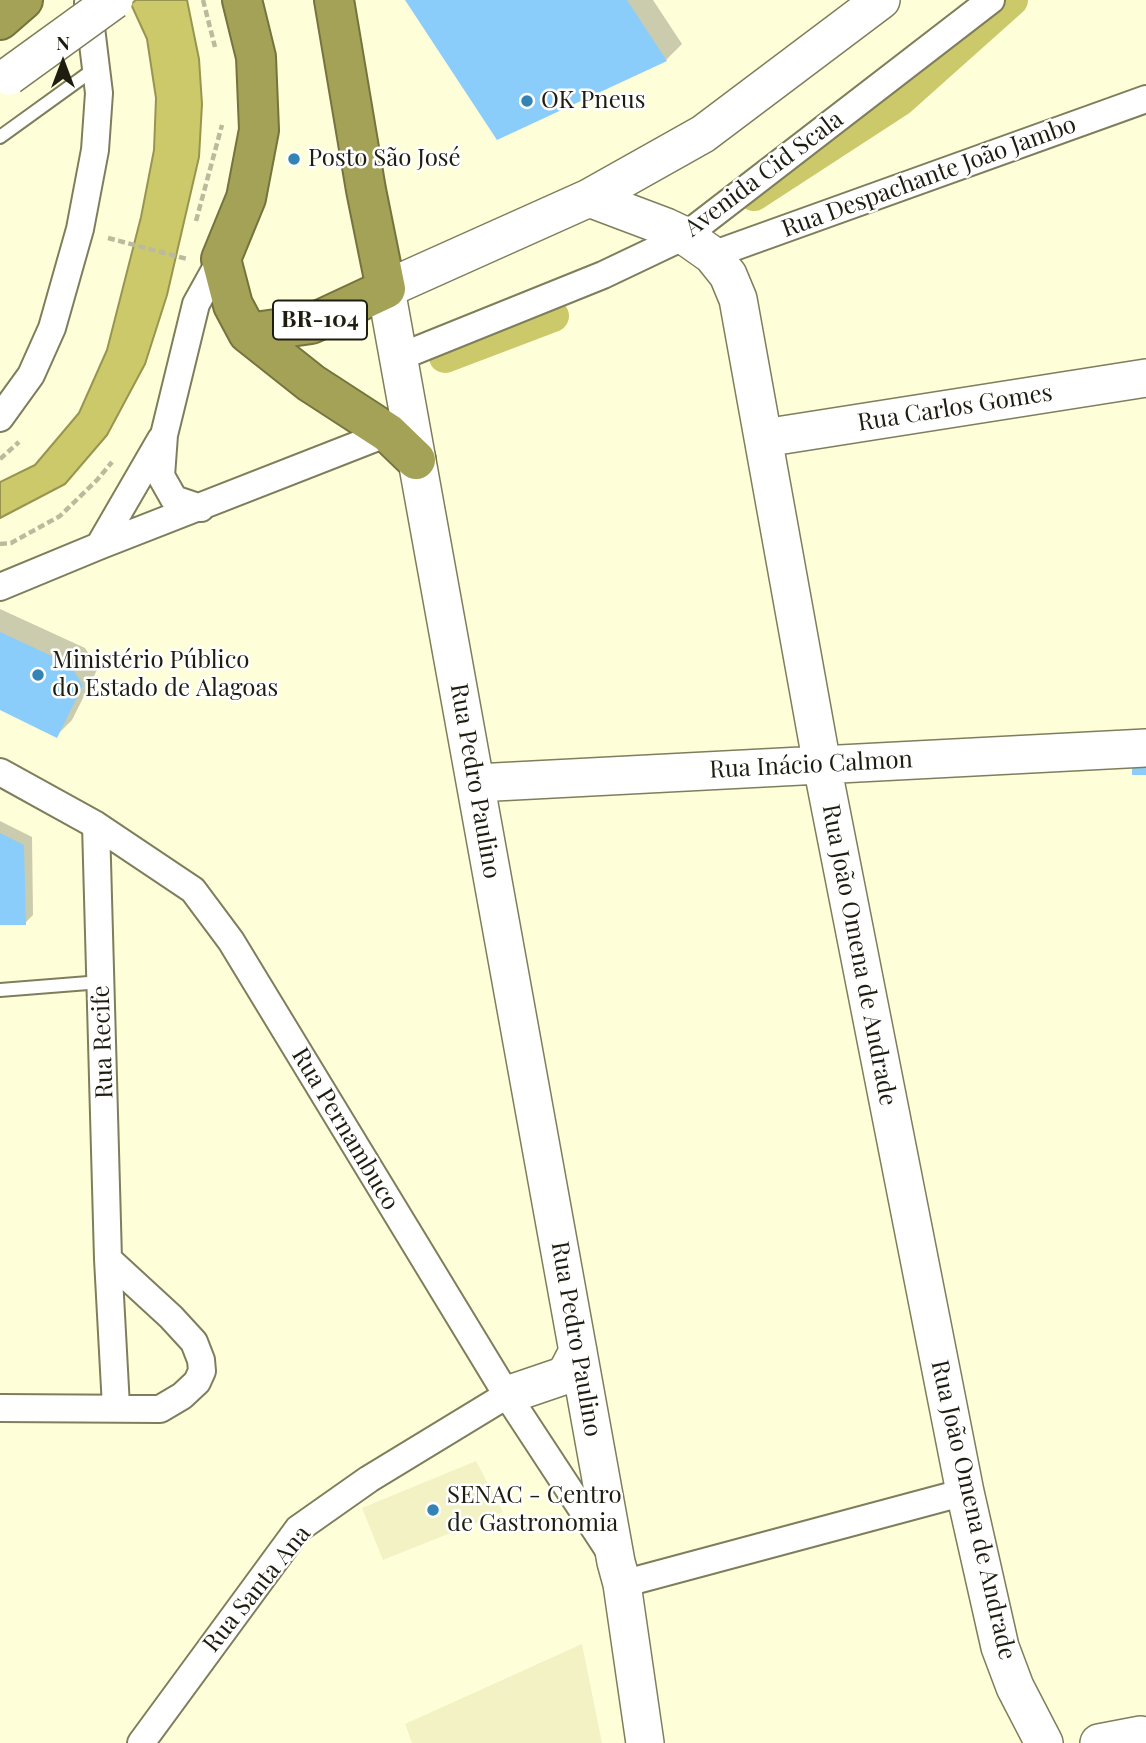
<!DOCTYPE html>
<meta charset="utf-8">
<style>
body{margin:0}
#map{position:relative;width:1146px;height:1743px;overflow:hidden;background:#fefed9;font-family:"Playfair Display",serif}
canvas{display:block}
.north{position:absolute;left:28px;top:28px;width:70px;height:70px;-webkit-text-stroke:5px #fff;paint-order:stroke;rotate:0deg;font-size:19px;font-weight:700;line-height:28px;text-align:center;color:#1e1d10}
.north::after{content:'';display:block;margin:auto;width:24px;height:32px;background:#1e1d10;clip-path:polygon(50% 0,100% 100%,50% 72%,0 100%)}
</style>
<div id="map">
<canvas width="1146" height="1743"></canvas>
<div class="north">N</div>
</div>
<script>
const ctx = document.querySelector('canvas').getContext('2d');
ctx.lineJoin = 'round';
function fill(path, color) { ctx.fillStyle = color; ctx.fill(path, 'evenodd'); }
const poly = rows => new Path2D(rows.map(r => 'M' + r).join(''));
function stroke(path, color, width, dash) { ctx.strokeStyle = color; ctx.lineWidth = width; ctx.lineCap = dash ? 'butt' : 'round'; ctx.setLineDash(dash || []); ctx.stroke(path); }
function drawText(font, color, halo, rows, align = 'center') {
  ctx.font = font + ' "Playfair Display",serif'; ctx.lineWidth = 5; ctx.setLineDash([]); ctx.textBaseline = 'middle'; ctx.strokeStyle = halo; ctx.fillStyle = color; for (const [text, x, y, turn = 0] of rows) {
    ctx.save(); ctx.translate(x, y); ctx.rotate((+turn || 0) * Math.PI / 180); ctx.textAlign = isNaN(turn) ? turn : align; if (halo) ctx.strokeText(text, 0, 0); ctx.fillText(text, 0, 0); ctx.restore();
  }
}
fill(poly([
 [476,1461,503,1512,383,1560,362,1508],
 [582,1644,602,1743,412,1743,405,1724]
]), '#f2f2c5');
const water = poly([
 [136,0,187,0,199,59,202,104,199,157,167,295,145,364,107,435,65,484,0,518,0,482,35,465,79,413,107,350,141,217,154,150,156,98,147,39,131,4,136,0]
]);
fill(water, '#ccc96b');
stroke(water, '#989550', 2);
fill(poly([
 [407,0,653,0,682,44,666,60,498,138],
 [0,609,85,648,98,668,72,720,56,736,0,708],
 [0,821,32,837,33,915,25,923,0,924]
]), '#0003');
stroke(poly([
 [754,195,900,100,1012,0],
 [445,357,553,316]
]), '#ccc96b', 32);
fill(poly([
 [405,0,627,0,667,61,497,140],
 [0,632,69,664,83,685,57,738,0,710],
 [1146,758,1146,775,1132,775,1132,759],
 [0,833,24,845,26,925,0,925]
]), '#8accfa');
const lane = poly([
 [0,137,97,67],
 [0,990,101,982]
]);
const street = poly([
 [712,255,1146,99],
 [397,358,603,275,685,236,991,0],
 [0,418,31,375,52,328,80,229,95,150,99,93,88,3],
 [201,508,174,499,161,476,164,435,196,304,221,259],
 [99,546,161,439],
 [0,587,99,546,388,433],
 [0,772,96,825,193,890,231,941,507,1395,610,1552],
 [96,825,108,1259,116,1407],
 [0,1408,160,1409,182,1396,197,1382,202,1371,201,1360,194,1342,171,1317,108,1259],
 [622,1584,965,1492],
 [141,1743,298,1529,369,1479,507,1395]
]);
const secondary = poly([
 [589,198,666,227,685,236,712,255,728,275,738,299,822,765,965,1492,1000,1647,1015,1687,1044,1743],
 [764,438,1146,378],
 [476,783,1146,748],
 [507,1395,560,1377,567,1372,578,1351],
 [645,1743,622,1584,616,1562,386,289,589,198,703,134,881,0],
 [1099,1743,1141,1735]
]);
const highway = poly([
 [242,0,256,57,259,130,246,198,221,259,233,305,248,333,311,383,388,433,416,460],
 [0,20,23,0],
 [248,333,311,324,386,289,366,190,334,0]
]);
stroke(lane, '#7e7e5d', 16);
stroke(street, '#7e7e5d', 30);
stroke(secondary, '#7e7e5d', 40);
stroke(highway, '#75733e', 42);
stroke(poly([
 [203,0,215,47],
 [196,221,222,125],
 [108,238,187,259],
 [0,459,19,442],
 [0,544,11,543,60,516,97,480,112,462]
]), '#bbba9d', 4.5, [7, 3.5]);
stroke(lane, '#fff', 12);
stroke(street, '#fff', 26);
stroke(secondary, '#fff', 37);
stroke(highway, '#a4a257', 38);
const secondaryBridge = poly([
 [9,76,114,0]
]);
stroke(secondaryBridge, '#7e7e5d', 40, []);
stroke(secondaryBridge, '#fff', 37);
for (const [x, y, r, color] of [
 [527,101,7,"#3483b5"],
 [294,159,7,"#3483b5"],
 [38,675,7,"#3483b5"],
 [433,1510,7,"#3483b5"]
]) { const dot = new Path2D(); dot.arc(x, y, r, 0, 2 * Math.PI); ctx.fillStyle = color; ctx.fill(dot); stroke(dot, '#fff', 2.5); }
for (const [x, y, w] of [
 [320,320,94]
]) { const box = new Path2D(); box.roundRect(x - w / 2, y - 19.5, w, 39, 5); ctx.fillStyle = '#fff'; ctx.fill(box); stroke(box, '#1e1d10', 2); }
drawText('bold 23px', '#1e1d10', null, [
 ["BR-104",320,320]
]);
drawText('24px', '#1e1d10', '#fff', [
 ["OK Pneus",541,101],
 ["Posto São José",308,159],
 ["Ministério Público",52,661],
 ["do Estado de Alagoas",52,689],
 ["SENAC - Centro",447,1496],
 ["de Gastronomia",447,1524]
], 'left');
drawText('24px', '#1e1d10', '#fff', [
 ["Avenida Cid Scala",764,174,-37],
 ["Rua Despachante João Jambo",929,177,-20],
 ["Rua Carlos Gomes",955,408,-9],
 ["Rua Inácio Calmon",811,765,-3],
 ["Rua Pedro Paulino",475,781,80],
 ["Rua João Omena de Andrade",859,955,79],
 ["Rua Recife",103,1042,-92],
 ["Rua Pernambuco",345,1129,59],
 ["Rua Pedro Paulino",576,1339,80],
 ["Rua João Omena de Andrade",973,1510,77],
 ["Rua Santa Ana",257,1589,-51]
]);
</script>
